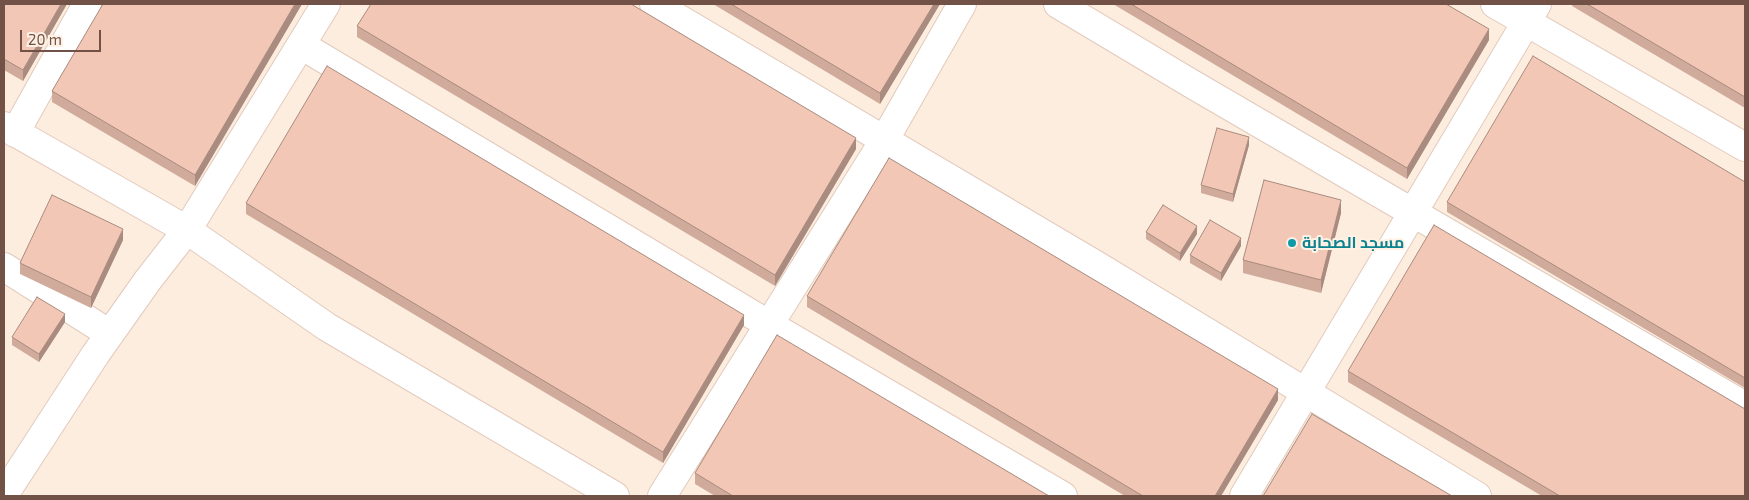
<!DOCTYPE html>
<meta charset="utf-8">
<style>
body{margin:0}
#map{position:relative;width:1749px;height:500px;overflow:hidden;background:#fcedde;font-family:"Exo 2",sans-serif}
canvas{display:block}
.frame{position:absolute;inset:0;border:5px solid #725146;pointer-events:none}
.scale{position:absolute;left:20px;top:30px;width:81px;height:22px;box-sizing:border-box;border:2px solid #725146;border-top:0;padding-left:6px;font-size:15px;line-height:18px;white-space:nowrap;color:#725146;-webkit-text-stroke:4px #fff1e4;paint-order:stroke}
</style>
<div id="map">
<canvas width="1749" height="500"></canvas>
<div class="frame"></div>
<div class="scale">20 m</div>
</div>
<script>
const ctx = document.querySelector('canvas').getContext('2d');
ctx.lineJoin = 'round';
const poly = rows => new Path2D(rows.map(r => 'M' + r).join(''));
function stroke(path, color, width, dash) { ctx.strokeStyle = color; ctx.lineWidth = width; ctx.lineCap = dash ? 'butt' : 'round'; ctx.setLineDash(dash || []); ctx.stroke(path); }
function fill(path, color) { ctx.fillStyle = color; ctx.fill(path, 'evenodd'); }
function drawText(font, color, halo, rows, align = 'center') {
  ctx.font = font + ' "Exo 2",Cairo,sans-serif'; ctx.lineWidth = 4; ctx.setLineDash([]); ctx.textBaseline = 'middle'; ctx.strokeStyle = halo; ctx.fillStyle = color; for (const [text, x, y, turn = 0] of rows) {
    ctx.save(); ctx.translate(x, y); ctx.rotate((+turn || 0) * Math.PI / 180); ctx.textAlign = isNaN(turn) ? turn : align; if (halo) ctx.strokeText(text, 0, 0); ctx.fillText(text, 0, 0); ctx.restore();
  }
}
const minor = poly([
 [654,4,1096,265,1477,496],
 [1058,4,1192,84,1745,406],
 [1495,4,1745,147],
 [301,45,768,324,1063,496],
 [4,126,187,230,327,327,615,496],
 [15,133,87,4],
 [4,267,110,334],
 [4,495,95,355,148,280,187,230,326,4],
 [662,496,885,139,962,4],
 [1244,496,1537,4]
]);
stroke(minor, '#e2cabd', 30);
stroke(minor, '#fff', 28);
fill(poly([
 [4,4,67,4,23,81,4,70],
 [302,4,195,186,52,102,52,91],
 [713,4,940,4,880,104],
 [1113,4,1446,4,1489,40,1407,179],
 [1572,4,1745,4,1745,108,1572,6],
 [357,26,856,149,775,286,357,37],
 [1249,145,1233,202,1201,193,1201,185],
 [1745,182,1745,388,1447,212,1447,202],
 [246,203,744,325,663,463,246,214],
 [1341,213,1321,293,1243,273,1243,260],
 [1146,232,1197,234,1180,261,1146,239],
 [123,240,91,308,20,274,20,263],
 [1241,246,1221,281,1190,263,1190,255],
 [807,296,1278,400,1221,496,1125,496,807,307],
 [65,322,39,362,12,345,12,337],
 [1348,371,1745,496,1542,496,1348,382],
 [695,473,1049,496,715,496,695,484]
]), '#d0ab9c');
fill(poly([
 [61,4,67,4,23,81,23,70],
 [295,4,302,4,195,186,195,175],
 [934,4,940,4,880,104,880,93],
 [1489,29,1489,40,1407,179,1407,168],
 [1249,137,1249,145,1233,202,1233,194],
 [856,138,856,149,775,286,775,275],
 [1341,200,1341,213,1321,293,1321,280],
 [1197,226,1197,234,1180,261,1180,253],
 [123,229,123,240,91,308,91,297],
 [1241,238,1241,246,1221,281,1221,273],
 [65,314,65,322,39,362,39,354],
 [744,315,744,325,663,463,663,452],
 [1278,389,1278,400,1221,496,1215,496]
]), '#a98b7f');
const building = poly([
 [4,4,61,4,23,70,4,59,4,4],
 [103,4,295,4,195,175,52,91,103,4],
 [371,4,631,4,856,138,775,275,357,26,371,4],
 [731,4,934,4,880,93,731,4],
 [1131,4,1446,4,1489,29,1407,168,1131,4],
 [1587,4,1745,4,1745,97,1587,4],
 [1533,56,1745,182,1745,378,1447,202,1533,56],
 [327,66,744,315,663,452,246,203,327,66],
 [1217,128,1249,137,1233,194,1201,185,1217,128],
 [889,158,1278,389,1215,496,1143,496,807,296,889,158],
 [1264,180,1341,200,1321,280,1243,260,1264,180],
 [52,195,123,229,91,297,20,263,52,195],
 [1163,205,1197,226,1180,253,1146,232,1163,205],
 [1210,220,1241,238,1221,273,1190,255,1210,220],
 [1434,225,1745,409,1745,496,1560,496,1348,371,1434,225],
 [37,297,65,314,39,354,12,337,37,297],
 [777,335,1049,496,733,496,695,473,777,335],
 [1312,414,1452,496,1263,496,1312,414]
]);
fill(building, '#f2c7b5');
stroke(building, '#a98b7f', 1);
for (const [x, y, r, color] of [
 [1292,243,5,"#0f9aa8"]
]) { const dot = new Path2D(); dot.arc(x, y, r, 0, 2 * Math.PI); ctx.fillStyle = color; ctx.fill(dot); stroke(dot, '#fff1e4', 2); }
drawText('bold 16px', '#0d838f', '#fff1e4', [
 ["مسجد الصحابة",1302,243]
], 'left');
</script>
